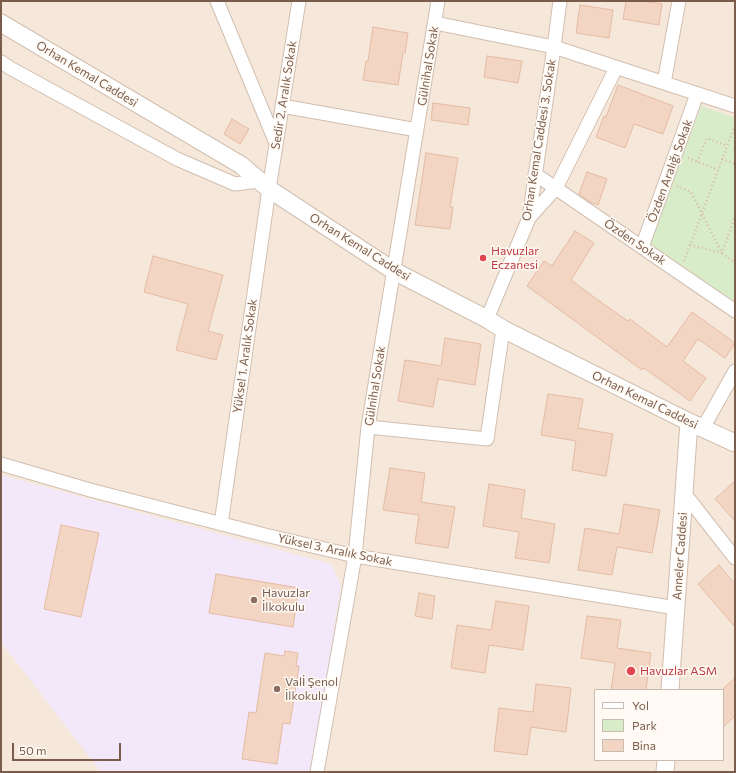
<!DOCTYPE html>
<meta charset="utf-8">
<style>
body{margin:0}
#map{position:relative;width:736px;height:773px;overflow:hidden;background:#fdf6ec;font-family:Commissioner,sans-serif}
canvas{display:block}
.frame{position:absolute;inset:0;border:2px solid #7a5c4d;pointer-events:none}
.legend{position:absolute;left:594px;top:689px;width:130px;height:72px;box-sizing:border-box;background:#fffaf3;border:1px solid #cabbb1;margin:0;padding:5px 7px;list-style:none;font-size:12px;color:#7a5c4d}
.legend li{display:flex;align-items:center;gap:8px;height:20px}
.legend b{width:20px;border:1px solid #cabbb1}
.scale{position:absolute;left:12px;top:743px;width:109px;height:18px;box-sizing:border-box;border:2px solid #7a5c4d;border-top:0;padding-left:5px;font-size:12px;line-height:14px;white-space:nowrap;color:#7a5c4d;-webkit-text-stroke:3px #fffaf3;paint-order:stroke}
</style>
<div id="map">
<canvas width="736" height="773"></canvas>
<div class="frame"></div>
<ul class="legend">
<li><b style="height:5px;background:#fff"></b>Yol</li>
<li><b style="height:11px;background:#d8ecc9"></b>Park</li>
<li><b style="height:11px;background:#f3d5c3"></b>Bina</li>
</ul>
<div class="scale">50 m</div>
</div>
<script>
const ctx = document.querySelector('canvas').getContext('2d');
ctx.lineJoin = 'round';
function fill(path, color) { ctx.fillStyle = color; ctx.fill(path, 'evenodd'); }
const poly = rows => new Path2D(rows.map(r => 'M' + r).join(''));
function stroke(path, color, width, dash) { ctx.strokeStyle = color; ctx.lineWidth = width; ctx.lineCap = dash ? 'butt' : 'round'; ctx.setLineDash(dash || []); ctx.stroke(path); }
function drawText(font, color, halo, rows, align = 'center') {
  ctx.font = font + ' Commissioner,sans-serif'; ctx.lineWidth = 3; ctx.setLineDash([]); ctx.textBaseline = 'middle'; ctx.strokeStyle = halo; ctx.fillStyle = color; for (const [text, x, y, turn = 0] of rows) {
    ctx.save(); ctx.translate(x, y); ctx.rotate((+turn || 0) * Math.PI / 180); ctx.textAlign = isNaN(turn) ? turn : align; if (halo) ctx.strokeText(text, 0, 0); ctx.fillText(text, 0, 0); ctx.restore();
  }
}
fill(poly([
 [1,1,735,1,735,772,1,772],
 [595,690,723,690,723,760,595,760]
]), '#f5e8da');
fill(poly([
 [1,475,331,564,341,585,312,772,101,772,1,642]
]), '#f3e8fa');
fill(poly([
 [701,106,735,118,735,302,649,246]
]), '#d8ecc9');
const building = poly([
 [626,1,643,1,662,4,659,25,623,19,626,1],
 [580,5,613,10,609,38,576,33,580,5],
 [373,27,408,33,405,53,403,53,398,85,363,80,366,61,368,61,373,27],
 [487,56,522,61,518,83,484,77,487,56],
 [618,85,673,106,663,134,634,124,625,148,596,137,604,116,606,117,618,85],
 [433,103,470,108,468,125,431,120,433,103],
 [232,119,249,129,240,144,224,134,232,119],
 [426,153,458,158,450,207,453,207,450,229,415,225,426,153],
 [587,172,607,179,598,205,590,202,579,194,587,172],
 [575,231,594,243,571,280,602,303,628,321,630,319,667,347,692,312,735,343,725,358,698,339,683,361,706,378,690,401,644,368,642,370,527,286,544,261,552,266,575,231],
 [153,256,223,275,208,331,223,335,216,360,176,350,188,304,144,292,153,256],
 [445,338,481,344,475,385,438,379,433,407,398,401,405,360,441,366,445,338],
 [548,394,583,399,578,428,613,434,606,476,572,470,576,441,541,435,548,394],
 [390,468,425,473,421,502,455,507,448,548,415,543,419,515,383,510,390,468],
 [735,481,735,521,715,499,735,481],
 [489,484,525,490,521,518,555,524,549,563,515,558,519,532,483,526,489,484],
 [624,504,660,510,652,553,617,547,612,575,578,570,585,528,619,534,624,504],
 [61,525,99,533,81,617,44,609,61,525],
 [719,565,735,584,735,627,698,584,719,565],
 [216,574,299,588,293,627,209,613,216,574],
 [419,593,435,596,432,619,415,616,419,593],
 [496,601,529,606,523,650,489,645,485,673,451,668,457,625,491,630,496,601],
 [587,616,621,620,617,648,651,653,646,690,611,690,615,663,581,658,587,616],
 [285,651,298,653,296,666,299,666,290,724,283,723,277,764,242,759,249,712,256,713,265,653,284,656,285,651],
 [735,678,735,716,723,727,723,689,735,678],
 [536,684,571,688,566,732,531,727,527,755,494,751,499,708,533,712,536,684]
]);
fill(building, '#f3d5c3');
stroke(building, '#e6bba3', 1);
const minor = poly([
 [217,1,276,143],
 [435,23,554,47,735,106],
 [1,62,10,68,177,159,235,184,259,181],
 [664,83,679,1],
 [282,106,417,130],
 [535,174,735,311],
 [529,218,556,188,616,68],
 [642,247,697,94],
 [487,319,529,218,554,47,560,1],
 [368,427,487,439,503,329],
 [703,428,735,371],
 [1,464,90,490,265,535,355,556,676,608],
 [684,493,735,558],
 [221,524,269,189,299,1],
 [317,772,355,556,368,427,438,1]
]);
const tertiary = poly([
 [1,23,241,165,269,189,394,271,487,319,503,329,689,422,735,443],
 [670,690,689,422],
 [665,772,666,760]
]);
stroke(minor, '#d1beb0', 15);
stroke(tertiary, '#d1beb0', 19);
stroke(poly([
 [688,158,718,170],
 [722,159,735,164],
 [697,162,707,138,727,146],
 [677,186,691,192,722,253,735,263],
 [690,245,722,253,735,217],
 [684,261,735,125]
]), '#d9b8a5', 2.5, [1, 3]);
stroke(minor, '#fff', 13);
stroke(tertiary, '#fff', 17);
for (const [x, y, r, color] of [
 [483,258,4,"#e0444e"],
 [254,600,4,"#8d6e63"],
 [631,671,5,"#e0444e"],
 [277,689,4,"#8d6e63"]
]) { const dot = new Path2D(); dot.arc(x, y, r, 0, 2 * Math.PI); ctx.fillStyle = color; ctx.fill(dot); stroke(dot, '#fffaf3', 1.5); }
drawText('12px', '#7a5c4d', '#fffaf3', [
 ["Gülnihal Sokak",428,66,-81],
 ["Orhan Kemal Caddesi",87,74,31],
 ["Sedir 2. Aralık Sokak",284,95,-81],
 ["Orhan Kemal Caddesi 3. Sokak",539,140,-81],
 ["Özden Aralığı Sokak",670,171,-70],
 ["Özden Sokak",635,242,34],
 ["Orhan Kemal Caddesi",360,247,32],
 ["Yüksel 1. Aralık Sokak",245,356,-82],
 ["Gülnihal Sokak",375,386,-81],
 ["Orhan Kemal Caddesi",645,400,26],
 ["Yüksel 3. Aralık Sokak",335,550,12],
 ["Anneler Caddesi",680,556,-86]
]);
drawText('12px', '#be3a42', '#fffaf3', [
 ["Havuzlar",491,251],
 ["Eczanesi",491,265],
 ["Havuzlar ASM",640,671]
], 'left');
drawText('12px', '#785e54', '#fffaf3', [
 ["Havuzlar",262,593],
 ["İlkokulu",262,607],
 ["Valİ Şenol",285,682],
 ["İlkokulu",285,696]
], 'left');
</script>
